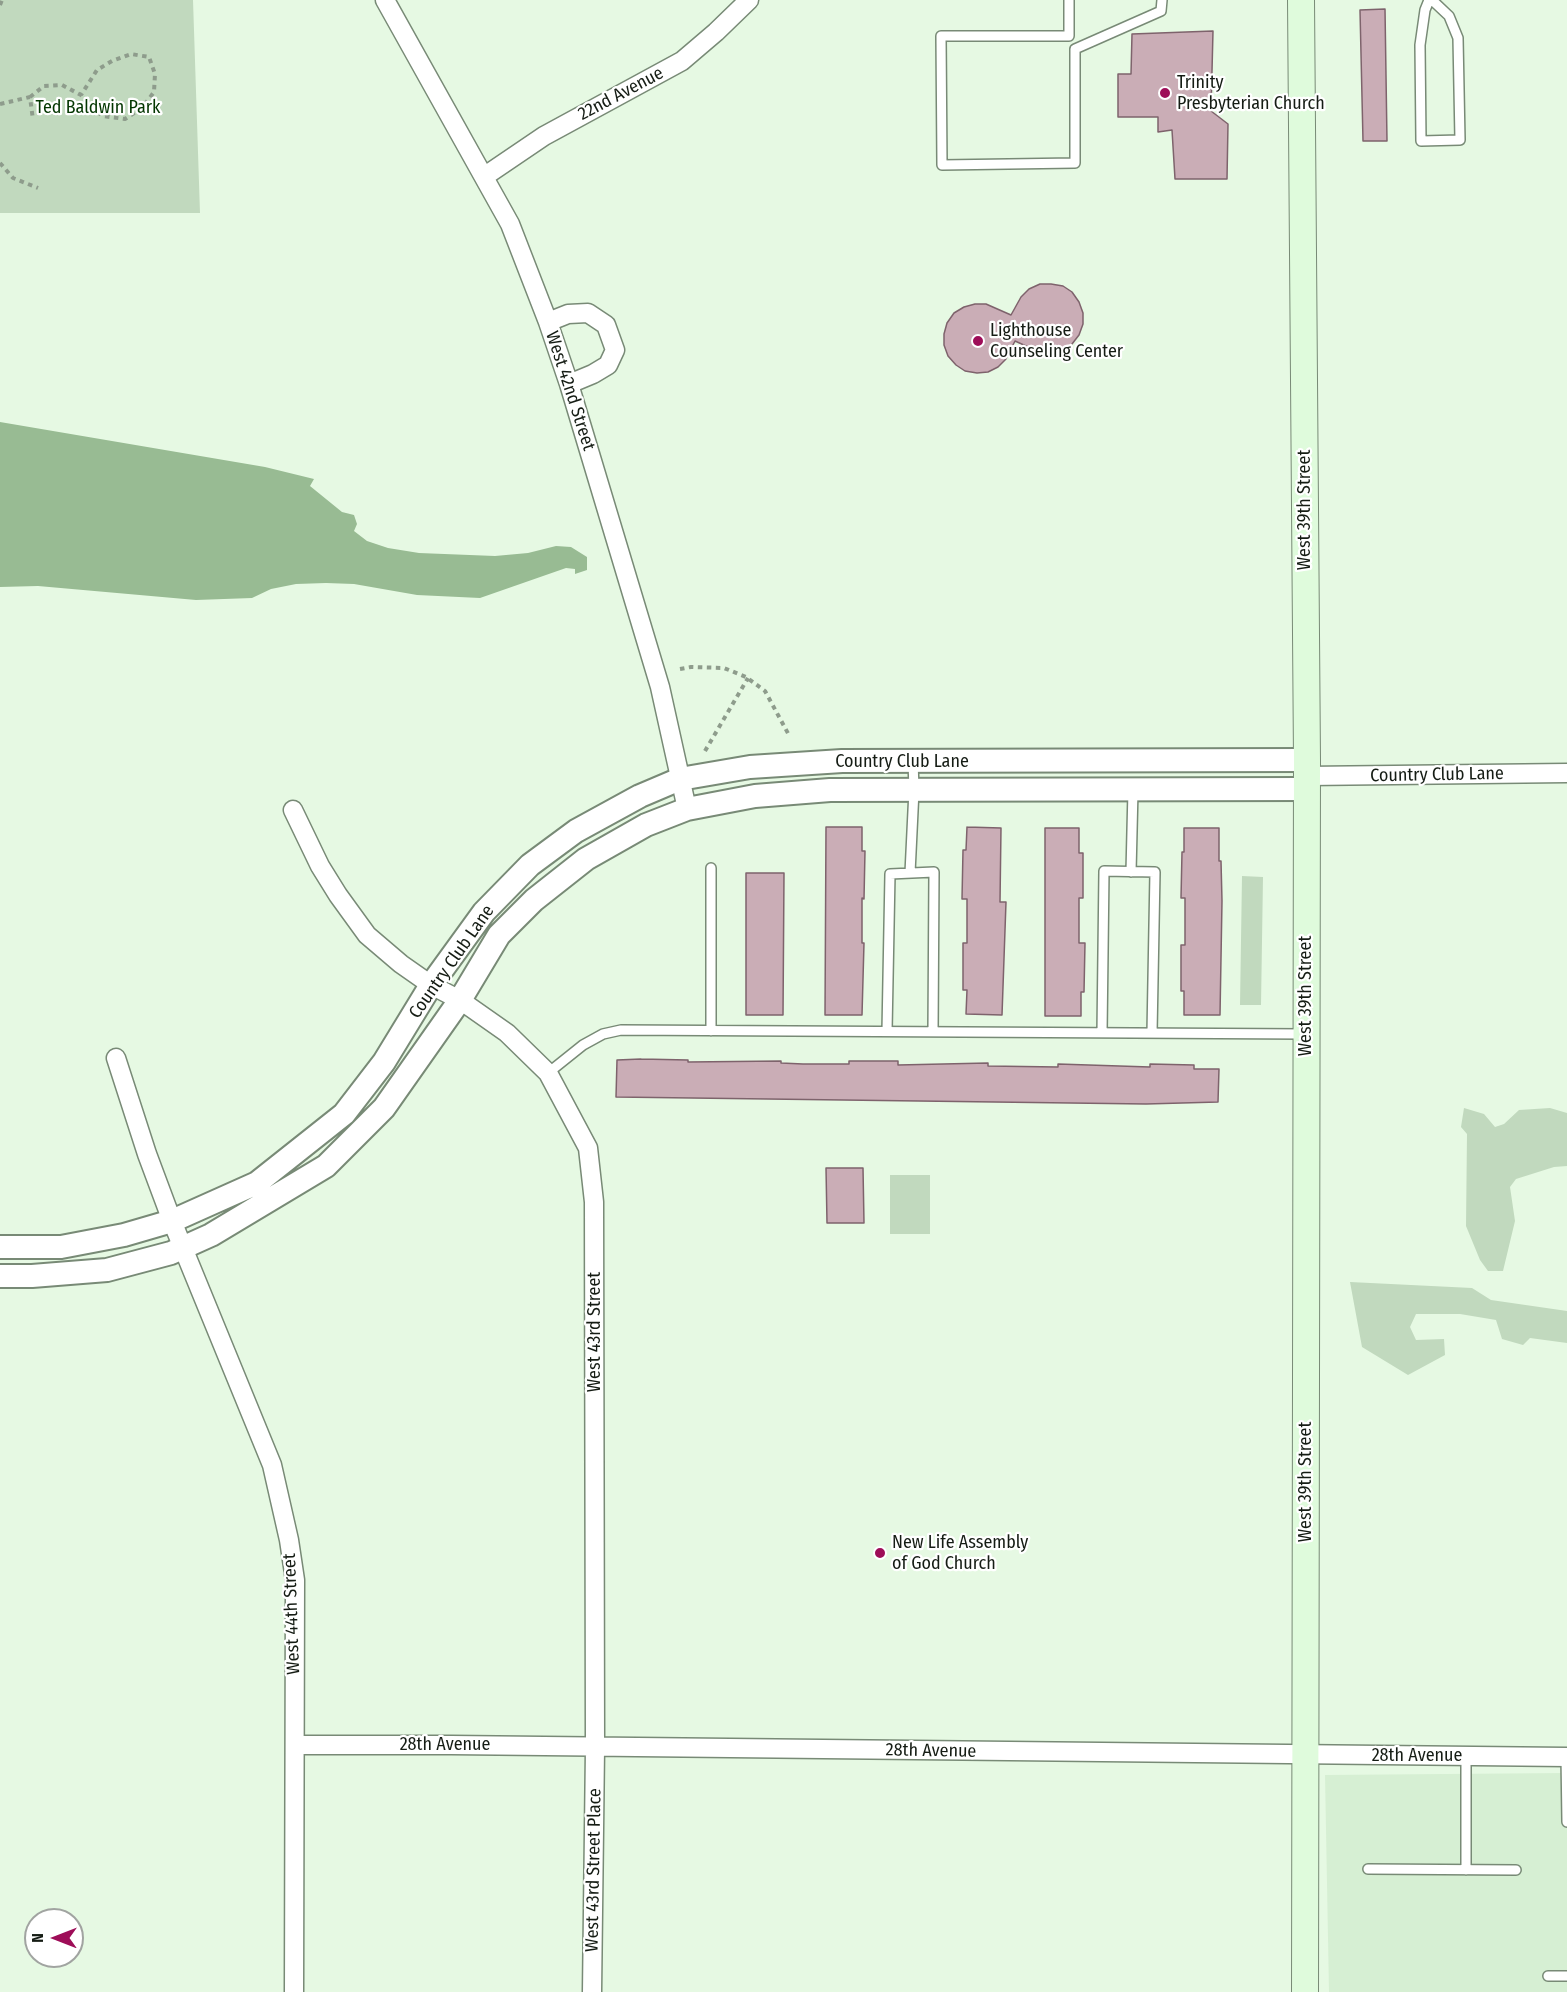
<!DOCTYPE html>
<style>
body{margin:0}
#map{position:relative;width:1567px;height:1992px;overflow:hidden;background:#e6f9e3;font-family:"Fira Sans Condensed",sans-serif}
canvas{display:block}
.north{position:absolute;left:24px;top:1908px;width:60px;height:60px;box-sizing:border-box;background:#fff;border:2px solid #a1a4a1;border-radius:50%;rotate:270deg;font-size:16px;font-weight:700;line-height:24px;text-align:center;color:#151c14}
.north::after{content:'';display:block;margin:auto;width:21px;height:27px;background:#9e0d58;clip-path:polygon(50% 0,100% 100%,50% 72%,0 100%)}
</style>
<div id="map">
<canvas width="1567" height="1992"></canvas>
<div class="north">N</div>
</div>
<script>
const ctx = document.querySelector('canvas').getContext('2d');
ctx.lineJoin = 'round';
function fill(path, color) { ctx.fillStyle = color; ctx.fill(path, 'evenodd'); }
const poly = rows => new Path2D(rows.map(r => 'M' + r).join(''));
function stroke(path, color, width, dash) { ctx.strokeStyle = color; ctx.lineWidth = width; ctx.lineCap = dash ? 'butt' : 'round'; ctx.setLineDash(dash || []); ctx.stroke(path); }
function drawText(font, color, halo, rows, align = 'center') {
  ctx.font = font + ' "Fira Sans Condensed",sans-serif'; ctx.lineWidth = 4.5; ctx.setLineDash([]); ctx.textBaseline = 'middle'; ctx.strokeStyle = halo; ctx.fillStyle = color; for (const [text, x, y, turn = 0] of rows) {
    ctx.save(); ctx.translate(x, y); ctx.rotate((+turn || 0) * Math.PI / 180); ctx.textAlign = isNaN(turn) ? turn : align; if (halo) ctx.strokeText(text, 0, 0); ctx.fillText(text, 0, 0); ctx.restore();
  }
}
fill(poly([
 [1567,1773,1567,1992,1329,1992,1325,1775]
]), '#d6efd3');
fill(poly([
 [0,0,193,0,200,213,0,213],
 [1242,876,1263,877,1261,1005,1240,1005],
 [1464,1108,1484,1114,1495,1127,1504,1124,1519,1110,1550,1108,1567,1113,1567,1166,1554,1167,1516,1179,1510,1187,1515,1221,1503,1271,1488,1271,1480,1260,1466,1226,1467,1134,1461,1127],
 [890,1175,930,1175,930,1234,890,1234],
 [1350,1282,1472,1288,1491,1300,1567,1311,1567,1343,1530,1338,1523,1345,1502,1339,1496,1320,1460,1314,1416,1314,1410,1327,1416,1340,1444,1339,1445,1355,1408,1375,1362,1347]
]), '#c1d9be');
fill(poly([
 [0,422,265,467,314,479,310,486,342,512,354,515,357,524,354,531,367,541,388,548,419,553,495,556,528,553,556,546,571,547,587,557,587,570,575,574,575,569,566,568,480,598,417,595,354,584,326,583,296,584,271,589,252,598,196,600,38,586,0,587]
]), '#98bb93');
const building = poly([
 [1385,9,1387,141,1363,141,1360,10,1385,9],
 [1213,31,1211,111,1228,124,1227,179,1175,179,1172,130,1158,132,1158,117,1118,117,1118,74,1131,74,1132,34,1213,31],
 [1040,284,1051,284,1063,286,1072,292,1079,302,1083,313,1083,324,1079,335,1072,344,1062,351,1051,354,1039,352,1015,341,1006,359,998,367,988,372,977,373,965,371,956,365,948,356,944,345,944,334,947,323,954,313,964,307,975,304,986,304,1011,315,1021,297,1029,289,1040,284],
 [826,827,862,827,862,851,865,851,864,899,862,898,862,943,864,943,862,1015,825,1015,826,827],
 [967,827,1001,828,1000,902,1006,902,1002,1015,966,1014,967,990,963,990,963,943,967,943,967,899,962,899,963,850,966,850,967,827],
 [1045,828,1079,828,1079,853,1083,853,1083,898,1079,898,1079,943,1085,943,1084,992,1081,992,1081,1016,1045,1016,1045,828],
 [1184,828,1219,828,1219,861,1221,861,1222,901,1220,1015,1184,1015,1184,991,1181,991,1181,945,1185,945,1185,898,1181,898,1182,852,1184,852,1184,828],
 [746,873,784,873,783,1015,746,1015,746,873],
 [641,1059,688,1060,688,1062,781,1061,781,1063,803,1064,849,1064,849,1061,898,1061,898,1065,988,1063,988,1066,1058,1067,1058,1064,1150,1067,1150,1064,1194,1065,1194,1069,1219,1069,1218,1102,1146,1104,616,1097,617,1060,641,1059],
 [826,1168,863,1168,864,1223,827,1223,826,1168]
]);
fill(building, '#caadb6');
stroke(building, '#7e636c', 1.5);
const service = poly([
 [1069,0,1069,36,941,36,942,165,1075,163,1075,49,1161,11,1162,0],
 [1429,0,1425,10,1420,45,1421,141,1460,140,1458,38,1449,16,1432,0],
 [711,868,711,1031],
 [1131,872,1133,790],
 [910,873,914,790,913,761],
 [887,1031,890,874,934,872,933,1032],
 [1102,1033,1104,871,1155,872,1152,1033],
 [548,1073,583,1045,603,1034,621,1030,1304,1034],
 [1566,1757,1567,1822],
 [1368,1869,1516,1870],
 [1466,1870,1466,1756],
 [1548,1976,1567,1976]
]);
const minor = poly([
 [385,0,510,224,548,322,569,384,660,687,687,809],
 [485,176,544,136,682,61,716,32,749,0],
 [548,322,568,314,588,313,606,325,615,350,608,365,593,374,569,384],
 [1307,776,1567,773],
 [293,810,320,866,338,895,367,935,401,964,431,985,460,1000,507,1033,548,1073,588,1148,594,1202,595,1748,592,1992],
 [116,1058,147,1154,172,1221,272,1465,289,1540,295,1580,294,1992],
 [295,1745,451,1745,1567,1757]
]);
const tertiary = poly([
 [0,1247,61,1247,124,1235,172,1221,257,1183,344,1114,384,1062,431,985,484,912,530,865,576,831,640,796,680,779,750,767,842,761,1307,760],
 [0,1276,32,1276,107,1270,171,1253,211,1235,326,1166,384,1108,460,1000,499,935,534,900,586,859,646,825,687,809,755,796,830,790,1307,789]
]);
const secondary = poly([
 [1301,0,1307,760,1305,1992]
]);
stroke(service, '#788a76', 12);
stroke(minor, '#788a76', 21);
stroke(tertiary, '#788a76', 26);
stroke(secondary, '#788a76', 28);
stroke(poly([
 [0,5,2,0],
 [30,97,44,86,62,85,81,95,102,116,125,119,142,108,154,92,155,74,149,57,131,54,112,61,97,70,81,95],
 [0,104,30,97,33,120],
 [0,163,13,178,38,188],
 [680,669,691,667,724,668,746,677,765,691,790,737],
 [705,751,748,678]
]), '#8e9c8c', 4, [4.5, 4.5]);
stroke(service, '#fff', 9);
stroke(minor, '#fff', 18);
stroke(tertiary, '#fff', 22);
stroke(secondary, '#dffbdc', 26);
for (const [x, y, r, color] of [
 [1165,93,6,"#9e0d58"],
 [978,341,6,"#9e0d58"],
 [880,1553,6,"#9e0d58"]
]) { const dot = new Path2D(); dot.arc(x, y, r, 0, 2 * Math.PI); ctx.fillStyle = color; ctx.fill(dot); stroke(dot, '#fff', 2); }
drawText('18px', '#151c14', '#fff', [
 ["Trinity",1177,83],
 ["Presbyterian Church",1177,104],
 ["Lighthouse",990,331],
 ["Counseling Center",990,352],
 ["New Life Assembly",892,1543],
 ["of God Church",892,1564]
], 'left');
drawText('18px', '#151c14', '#fff', [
 ["22nd Avenue",621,94,-28],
 ["West 42nd Street",570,391,72],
 ["West 39th Street",1305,510,-90],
 ["Country Club Lane",902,762],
 ["Country Club Lane",1437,775,-1],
 ["Country Club Lane",452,962,-55],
 ["West 39th Street",1306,996,-90],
 ["West 43rd Street",595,1332,-90],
 ["West 39th Street",1306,1482,-90],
 ["West 44th Street",292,1614,-92],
 ["28th Avenue",445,1745],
 ["28th Avenue",931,1751,1],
 ["28th Avenue",1417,1756],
 ["West 43rd Street Place",594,1870,-89]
]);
drawText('18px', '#033600', '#fff', [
 ["Ted Baldwin Park",98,108]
]);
</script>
